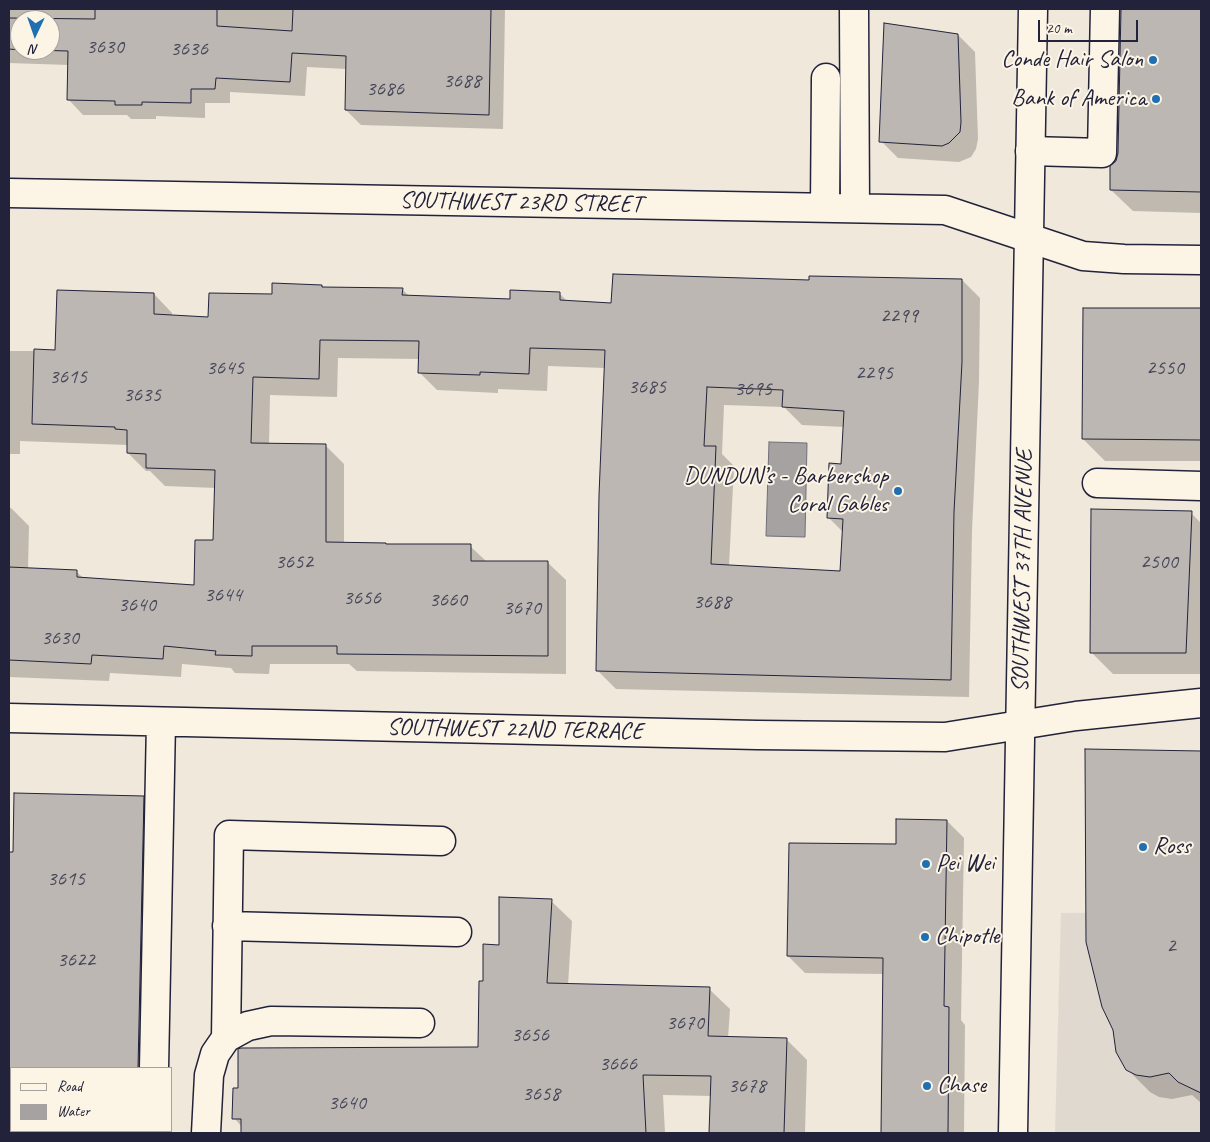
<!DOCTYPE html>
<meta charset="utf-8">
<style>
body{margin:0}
#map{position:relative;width:1210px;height:1142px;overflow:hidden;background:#efe8db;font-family:Caveat,sans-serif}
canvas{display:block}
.frame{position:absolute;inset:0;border:10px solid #22223b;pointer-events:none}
.legend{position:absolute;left:10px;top:1067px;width:162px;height:65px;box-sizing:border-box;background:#fcf5e5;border:1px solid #a5a1a1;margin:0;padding:6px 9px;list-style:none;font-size:15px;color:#22223b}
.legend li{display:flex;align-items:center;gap:10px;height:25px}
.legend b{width:25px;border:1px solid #a5a1a1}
.north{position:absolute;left:10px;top:10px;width:50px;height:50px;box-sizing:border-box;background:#fcf5e5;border:1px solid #a5a1a1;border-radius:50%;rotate:183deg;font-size:14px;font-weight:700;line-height:20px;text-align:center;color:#22223b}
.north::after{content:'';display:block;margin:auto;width:18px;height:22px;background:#1f6fb2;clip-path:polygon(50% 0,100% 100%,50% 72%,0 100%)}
.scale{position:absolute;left:1038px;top:20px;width:100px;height:22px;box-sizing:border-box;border:2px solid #22223b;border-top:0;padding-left:6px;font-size:15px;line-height:18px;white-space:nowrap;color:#22223b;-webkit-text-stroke:4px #fcf5e5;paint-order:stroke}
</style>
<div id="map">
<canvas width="1210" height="1142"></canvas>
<div class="frame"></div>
<ul class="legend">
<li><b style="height:6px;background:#fcf5e5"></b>Road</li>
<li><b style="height:14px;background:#a6a2a2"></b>Water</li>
</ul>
<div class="north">N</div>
<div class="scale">20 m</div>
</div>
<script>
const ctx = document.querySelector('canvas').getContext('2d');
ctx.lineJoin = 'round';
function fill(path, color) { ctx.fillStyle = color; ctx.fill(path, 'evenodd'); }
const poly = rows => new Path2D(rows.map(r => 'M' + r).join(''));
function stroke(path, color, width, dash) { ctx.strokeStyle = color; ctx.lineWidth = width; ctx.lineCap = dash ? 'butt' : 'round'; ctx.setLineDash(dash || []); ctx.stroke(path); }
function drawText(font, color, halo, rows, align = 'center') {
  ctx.font = font + ' Caveat,sans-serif'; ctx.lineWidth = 4; ctx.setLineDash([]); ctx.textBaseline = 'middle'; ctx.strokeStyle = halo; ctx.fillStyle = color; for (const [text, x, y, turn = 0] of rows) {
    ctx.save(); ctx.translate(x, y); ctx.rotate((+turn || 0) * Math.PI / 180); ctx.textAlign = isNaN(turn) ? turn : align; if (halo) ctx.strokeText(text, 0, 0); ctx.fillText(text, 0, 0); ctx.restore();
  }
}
fill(poly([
 [1201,912,1201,1133,1055,1133,1061,913]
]), '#e0d9cf');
const water = poly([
 [769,442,807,443,805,537,766,536,769,442]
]);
fill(water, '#a6a2a2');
stroke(water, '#716f79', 1);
fill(poly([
 [9,9,505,9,503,129,361,125,346,110,347,69,307,67,305,96,230,92,230,103,205,103,205,118,156,116,156,119,131,119,127,115,83,115,69,100,69,65,9,63],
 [20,20,50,20,50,50,20,50],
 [1122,9,1201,9,1201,213,1133,211,1111,190,1119,154],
 [958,35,975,52,978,139,976,149,971,157,959,162,898,158,881,141],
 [962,280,980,298,979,381,972,531,969,697,616,689,598,671,605,368,548,366,547,391,498,389,498,393,437,390,419,372,420,359,338,358,337,397,270,395,269,444,325,445,344,464,344,543,387,545,470,546,487,562,547,562,566,580,566,674,357,671,349,664,270,664,269,674,235,673,231,668,182,664,181,677,110,673,109,681,9,677,9,508,11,508,29,526,28,569,77,572,84,579,195,586,214,541,216,488,165,486,150,471,146,471,128,453,128,445,20,441,20,454,9,454,9,351,57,351,154,294,172,313,172,316,209,318,273,296,322,286,324,288,402,289,410,297,511,300,559,293,568,302,612,304,811,282],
 [724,405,784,407,802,425,845,427,843,465,828,517,843,532,841,572,729,566,734,466,722,454],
 [1084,309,1201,310,1201,461,1105,461,1083,439],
 [1191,513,1201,523,1201,674,1113,674,1092,653],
 [1086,750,1201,752,1201,1103,1192,1095,1172,1099,1159,1097,1150,1092,1127,1069],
 [143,797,164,819,159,1068,11,1068,11,1131,147,1131,147,1133,9,1133,9,853,15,853],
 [947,821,964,838,961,1020,965,1025,964,1133,882,1133,884,974,805,973,788,956,897,846],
 [551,901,572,921,568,985,709,989,730,1009,728,1038,786,1039,807,1060,805,1133,710,1133,712,1096,663,1095,665,1133,242,1133,242,1127,234,1118,479,1048,484,983,500,946]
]), '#0003');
const building = poly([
 [95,9,217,9,217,26,292,31,293,9,491,9,489,115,345,110,346,56,292,53,290,82,216,78,215,89,191,89,191,103,142,102,142,105,115,105,115,101,67,100,68,51,30,50,50,50,50,20,20,20,20,50,9,49,9,18,95,19,95,9],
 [1121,9,1201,9,1201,192,1110,190,1110,166,1116,161,1118,153,1121,9],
 [884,23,958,34,961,122,960,132,949,143,942,146,879,142,884,23],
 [613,274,809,280,809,276,962,279,962,362,954,512,951,680,596,671,599,495,605,350,530,348,529,374,480,372,480,375,418,373,419,341,320,340,319,379,253,377,251,443,326,444,326,542,386,543,386,544,471,544,471,561,548,561,548,656,337,654,337,646,252,646,252,656,215,655,216,651,164,646,163,659,92,655,91,664,9,660,9,567,77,570,77,577,194,585,195,540,213,540,215,470,146,468,146,454,127,453,127,430,115,429,115,427,32,424,34,349,55,350,57,290,154,293,154,314,208,317,209,293,272,294,272,283,322,285,322,287,403,288,402,295,510,299,510,290,560,292,560,300,611,303,613,274],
 [707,387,783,390,782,407,844,411,841,464,829,463,827,518,843,519,840,571,711,564,716,446,704,446,707,387],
 [1083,308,1201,308,1201,440,1082,439,1083,308],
 [1091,509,1192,511,1186,653,1090,653,1091,509],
 [1085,749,1201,751,1201,1093,1178,1082,1169,1073,1150,1077,1136,1075,1126,1070,1116,1052,1113,1030,1102,1007,1086,942,1085,749],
 [14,793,144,796,138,1068,9,1068,9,852,13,852,14,793],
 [896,819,947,820,944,1006,949,1007,948,1133,881,1133,883,958,787,956,789,843,896,844,896,819],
 [499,897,552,899,547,983,710,987,708,1036,787,1038,784,1133,709,1133,711,1076,643,1075,646,1133,241,1133,241,1119,232,1119,233,1088,238,1088,238,1049,241,1048,478,1047,479,981,483,981,483,944,499,945,499,897]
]);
fill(building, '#bcb7b3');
stroke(building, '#22223b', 1);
const minor = poly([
 [854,9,855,208],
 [1030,151,1102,153,1105,9],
 [9,193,945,210,1083,256,1124,259,1201,260],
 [825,208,826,78],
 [1097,483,1201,486],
 [9,718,757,735,945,737,1076,716,1201,703],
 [227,926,457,932],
 [226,1038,229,835,441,841],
 [154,1068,161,722],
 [142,1133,142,1131],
 [206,1133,209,1075,215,1054,226,1038,248,1026,271,1021,420,1023]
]);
const major = poly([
 [1013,1133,1033,9]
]);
stroke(minor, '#22223b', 31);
stroke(major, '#22223b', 31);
stroke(minor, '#fcf5e5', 28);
stroke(major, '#fcf5e5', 28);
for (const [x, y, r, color] of [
 [1153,60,5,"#1f6fb2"],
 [1156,99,5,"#1f6fb2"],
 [898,491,5,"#1f6fb2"],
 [1143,847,5,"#1f6fb2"],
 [926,864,5,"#1f6fb2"],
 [925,937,5,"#1f6fb2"],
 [927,1086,5,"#1f6fb2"]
]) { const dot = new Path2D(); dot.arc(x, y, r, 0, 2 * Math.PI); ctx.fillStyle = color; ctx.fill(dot); stroke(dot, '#fcf5e5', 2); }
drawText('21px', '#484759', null, [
 ["3630",105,47],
 ["3636",189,49],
 ["3688",462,81],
 ["3686",385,89],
 ["2299",899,316],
 ["3645",225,368],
 ["2550",1165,368],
 ["2295",874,373],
 ["3615",68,377],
 ["3685",647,387],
 ["3695",753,389],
 ["3635",142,395],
 ["3652",294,562],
 ["2500",1159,562],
 ["3644",223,595],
 ["3656",362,598],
 ["3660",448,600],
 ["3688",712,602],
 ["3640",137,605],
 ["3670",522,608],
 ["3630",60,638],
 ["3615",66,879],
 ["2",1171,946],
 ["3622",76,960],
 ["3670",685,1023],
 ["3656",530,1035],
 ["3666",618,1064],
 ["3678",747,1086],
 ["3658",541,1094],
 ["3640",347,1103]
]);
drawText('24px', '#22223b', '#fcf5e5', [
 ["Conde Hair Salon",1143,60,"right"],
 ["Bank of America",1146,99,"right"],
 ["DUNDUN’s - Barbershop",888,477,"right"],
 ["Coral Gables",888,505,"right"],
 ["Ross",1153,847],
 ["Pei Wei",936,864],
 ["Chipotle",935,937],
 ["Chase",937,1086]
], 'left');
drawText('24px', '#22223b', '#fcf5e5', [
 ["SOUTHWEST 23RD STREET",521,203,1],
 ["SOUTHWEST 37TH AVENUE",1023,571,-89],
 ["SOUTHWEST 22ND TERRACE",515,730,1]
]);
</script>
